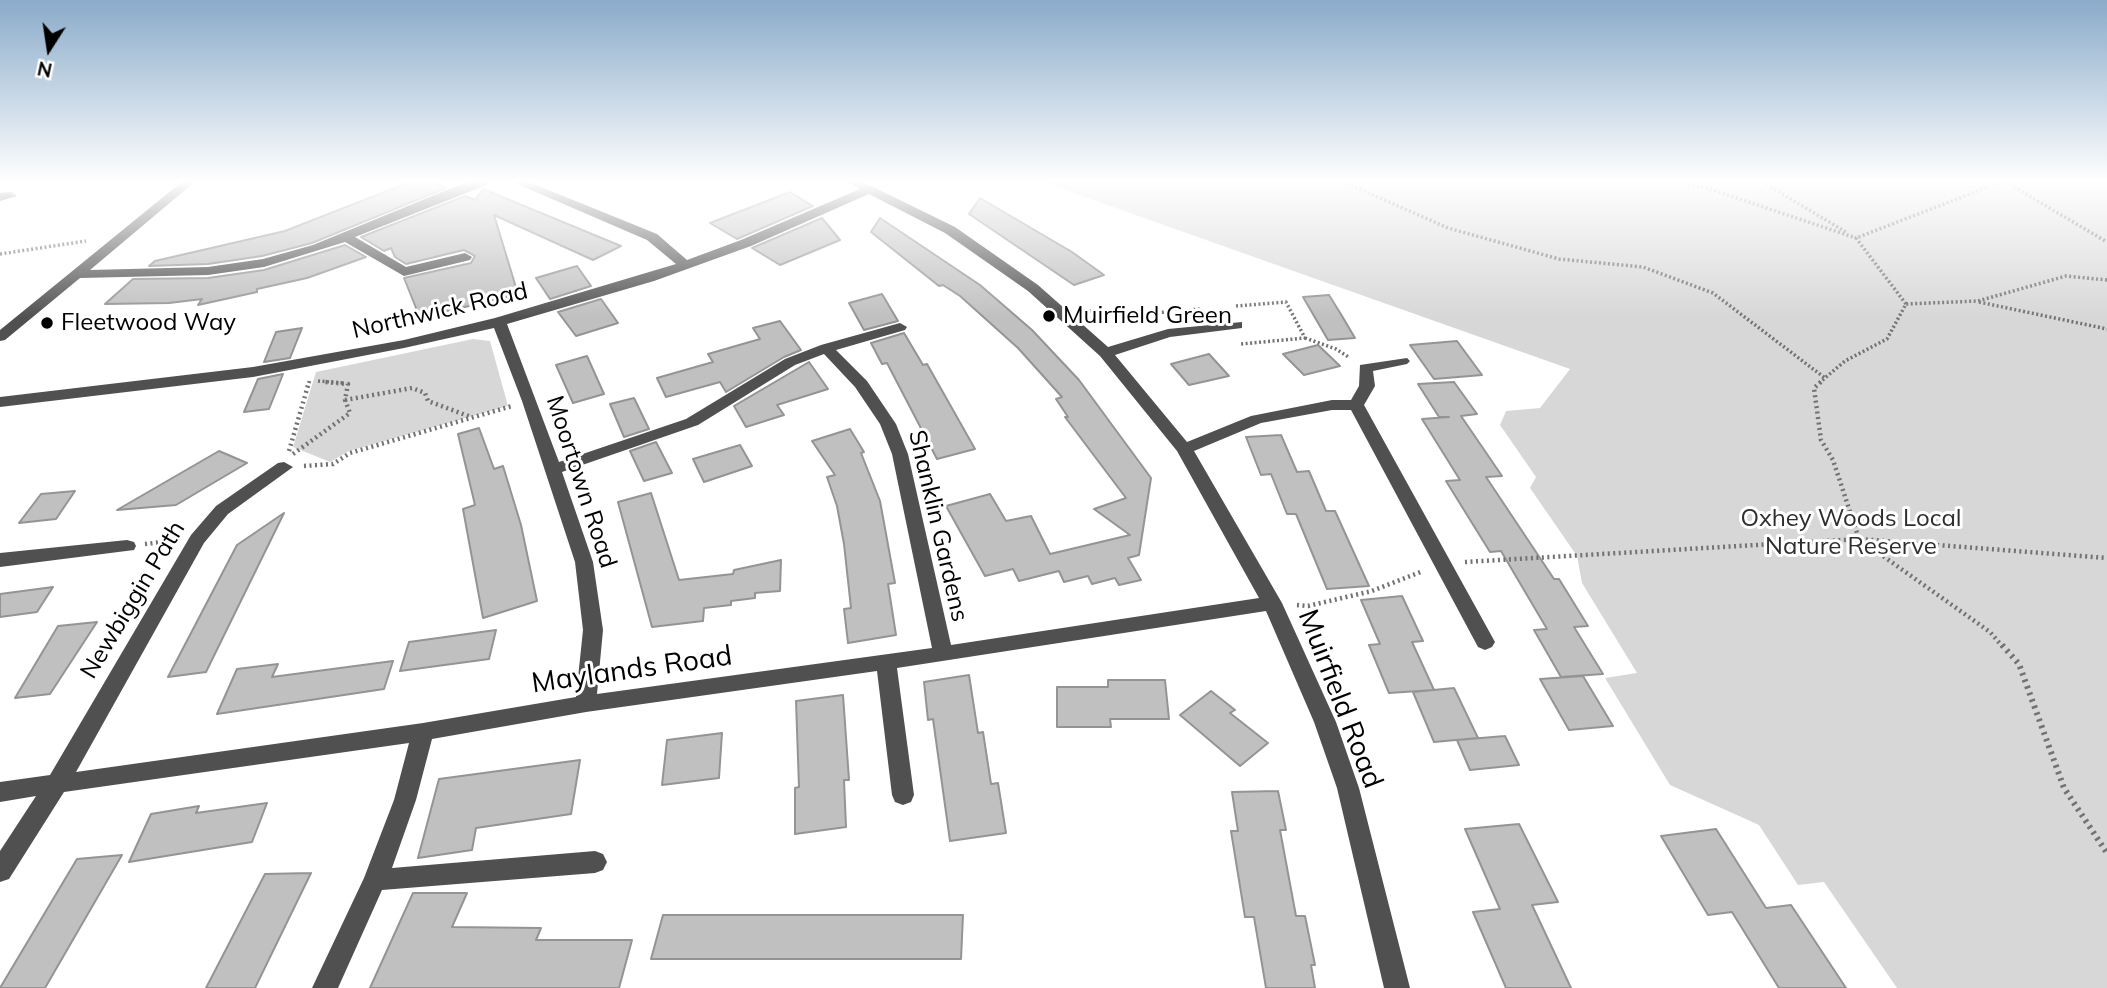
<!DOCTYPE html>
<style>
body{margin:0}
#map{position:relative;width:2107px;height:988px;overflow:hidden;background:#fff;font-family:Mulish,sans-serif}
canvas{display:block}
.north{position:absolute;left:14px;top:14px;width:70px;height:70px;-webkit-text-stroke:5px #fff;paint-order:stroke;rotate:192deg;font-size:19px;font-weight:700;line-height:28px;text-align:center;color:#000}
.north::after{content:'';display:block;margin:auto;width:24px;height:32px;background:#000;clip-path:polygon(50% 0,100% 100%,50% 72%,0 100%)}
</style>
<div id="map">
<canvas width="2107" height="988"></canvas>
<div class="north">N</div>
</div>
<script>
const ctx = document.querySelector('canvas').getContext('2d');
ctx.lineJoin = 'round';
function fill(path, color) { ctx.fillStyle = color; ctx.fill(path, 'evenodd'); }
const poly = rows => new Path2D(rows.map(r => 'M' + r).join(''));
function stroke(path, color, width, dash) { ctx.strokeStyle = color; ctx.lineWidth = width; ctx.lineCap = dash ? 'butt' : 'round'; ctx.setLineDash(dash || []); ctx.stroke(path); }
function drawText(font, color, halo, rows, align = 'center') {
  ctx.font = font + ' Mulish,sans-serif'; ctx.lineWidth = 6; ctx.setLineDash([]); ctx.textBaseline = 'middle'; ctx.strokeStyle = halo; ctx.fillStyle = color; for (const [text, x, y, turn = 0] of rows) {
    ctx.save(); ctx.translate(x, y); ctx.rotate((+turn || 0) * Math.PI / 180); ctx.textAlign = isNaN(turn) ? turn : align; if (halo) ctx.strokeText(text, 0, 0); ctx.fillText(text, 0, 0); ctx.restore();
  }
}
fill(poly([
 [1037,180,2107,180,2107,988,1897,988,1824,882,1798,885,1759,825,1670,785,1605,678,1637,673,1582,583,1577,556,1530,488,1536,477,1500,425,1506,411,1540,408,1570,369],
 [473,339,490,341,508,406,349,451,330,462,293,447,316,372]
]), '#d7d7d7');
const building = poly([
 [415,180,427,180,446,188,312,243,262,256,208,264,149,266,155,261,285,231,415,180],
 [483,189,621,246,593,260,494,215,518,294,420,318,404,278,471,263,475,256,464,250,406,264,395,257,391,248,384,251,361,237,465,196,475,200,483,189],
 [790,192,813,206,737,239,710,223,790,192],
 [980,198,1072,252,1104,275,1074,285,969,214,980,198],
 [822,218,840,240,780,265,752,248,822,218],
 [880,218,980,285,1032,330,1079,380,1151,478,1139,555,1128,558,1141,580,1119,585,1115,578,1092,584,1088,576,1064,582,1059,571,1019,581,1013,569,985,576,946,506,990,494,1006,521,1031,516,1050,554,1130,535,1094,509,1126,498,1065,417,1068,417,1056,399,1062,397,1018,348,960,296,943,285,939,286,871,232,880,218],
 [345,245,366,257,307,278,257,289,257,292,198,305,202,299,169,303,105,304,133,279,208,278,264,270,345,245],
 [577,266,591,286,550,299,536,278,577,266],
 [882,294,898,321,864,330,849,303,882,294],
 [1329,295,1342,316,1355,338,1328,340,1303,297,1329,295],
 [601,299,618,323,576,336,558,312,601,299],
 [780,321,801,350,784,357,726,392,720,382,666,397,657,378,713,362,708,354,760,339,753,328,780,321],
 [302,328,290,358,264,362,276,332,302,328],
 [904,333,923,365,927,364,975,449,937,459,887,363,882,364,871,343,904,333],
 [1457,341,1482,375,1434,379,1410,345,1457,341],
 [1318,345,1340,366,1304,375,1283,354,1318,345],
 [1209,354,1229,376,1189,385,1171,364,1209,354],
 [587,356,604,394,573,403,556,365,587,356],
 [809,362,828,389,777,405,784,415,746,427,734,406,809,362],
 [283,374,269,409,244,412,258,379,283,374],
 [1454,382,1477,414,1461,416,1502,476,1486,477,1554,579,1559,579,1588,626,1574,627,1603,674,1561,677,1534,630,1547,629,1501,551,1490,552,1446,481,1460,480,1422,419,1449,417,1439,417,1418,384,1454,382],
 [634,398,649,429,624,437,610,404,634,398],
 [479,428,494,469,503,466,521,525,537,601,483,618,463,509,475,505,458,434,479,428],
 [850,429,864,452,861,453,880,501,895,583,888,584,896,635,848,643,844,609,851,608,844,544,837,506,827,477,835,475,812,441,850,429],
 [1281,435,1297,472,1309,471,1326,511,1335,511,1369,586,1327,589,1296,514,1287,514,1271,474,1261,475,1246,437,1281,435],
 [656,442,672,473,644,481,630,451,656,442],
 [740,445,752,466,704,482,693,459,740,445],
 [219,451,247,463,176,505,117,510,219,451],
 [75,491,56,519,19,523,41,494,75,491],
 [651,493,679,580,733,574,734,570,781,560,780,591,755,593,755,598,731,601,731,605,704,608,703,621,652,627,618,502,651,493],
 [284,513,206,672,168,677,237,545,284,513],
 [53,587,37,612,0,617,0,594,53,587],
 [1402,596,1423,641,1412,642,1434,690,1389,693,1369,645,1380,644,1361,600,1402,596],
 [97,622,50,694,15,698,58,626,97,622],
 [496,630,489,659,400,671,409,642,496,630],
 [393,661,384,689,217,714,237,669,278,664,272,677,393,661],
 [969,675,978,733,983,732,991,784,998,783,1006,833,950,841,933,719,928,720,924,682,969,675],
 [1583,676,1613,726,1569,730,1540,679,1583,676],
 [1108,680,1165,680,1169,719,1110,719,1111,727,1057,727,1057,687,1108,687,1108,680],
 [1454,688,1478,738,1434,742,1413,692,1454,688],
 [1211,691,1235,710,1230,713,1268,743,1240,766,1180,715,1211,691],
 [843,695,849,780,844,780,846,827,795,834,795,788,799,787,796,701,843,695],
 [722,733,719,778,662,785,667,740,722,733],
 [1505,736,1519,765,1470,770,1457,740,1505,736],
 [580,760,571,814,476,828,472,850,418,858,439,779,580,760],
 [1278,791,1286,830,1280,830,1296,916,1305,916,1315,965,1311,965,1315,988,1266,988,1254,917,1245,917,1231,831,1238,831,1232,792,1278,791],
 [267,803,252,842,129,862,151,814,199,806,196,813,267,803],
 [1519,824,1558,902,1532,905,1571,988,1506,988,1473,912,1500,909,1465,829,1519,824],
 [1716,829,1766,908,1791,905,1846,988,1779,988,1732,912,1708,915,1661,836,1716,829],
 [122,855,45,988,0,988,77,859,122,855],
 [311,873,255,988,206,988,265,874,311,873],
 [413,893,467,893,452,927,541,928,536,940,632,940,619,988,370,988,413,893],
 [663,915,963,915,961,959,651,959,663,915]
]);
fill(building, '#c0c0c0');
stroke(building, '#949494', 2);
stroke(poly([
 [1339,180,1448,228,1559,259,1643,267,1713,293,1825,378],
 [1666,180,1707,188,1856,238],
 [1759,180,1846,232],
 [2008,180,2019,190,2107,242],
 [0,254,86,241],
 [1979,302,2107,329],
 [1906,304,1856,238,2006,180],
 [1236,306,1286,302,1305,338,1241,344],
 [1090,311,1143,314,1200,309],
 [1305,338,1336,349,1350,358],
 [318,381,343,383],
 [309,383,310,379],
 [1819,383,1845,361,1887,339,1906,304,1978,301,2066,276,2107,280]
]), '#727272', 3.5, [2, 2.5]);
stroke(poly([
 [1821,382,1814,388,1821,440,1833,460,1859,539,1990,632,2003,647],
 [345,400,412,388,425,393,428,401,471,417],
 [289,451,309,382],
 [293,454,350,413,345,400,348,384,325,382],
 [304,466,333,464,350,453,512,406],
 [145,544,171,541],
 [1465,562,1859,539,2107,558],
 [1297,605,1308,606,1372,591,1423,571]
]), '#727272', 4.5, [2, 3.5]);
stroke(poly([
 [2002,645,2019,664,2064,788,2107,853]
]), '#727272', 6, [2.5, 4.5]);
fill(poly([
 [184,180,197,180,90,270,208,267,263,259,313,245,459,185,480,180,499,180,355,237,406,267,465,253,472,257,470,260,404,276,345,242,264,267,208,275,80,278,5,340,0,341,0,330,184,180],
 [508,180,524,180,657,234,687,260,741,240,860,189,844,180,859,180,955,227,1038,285,1108,347,1168,329,1242,322,1242,328,1170,337,1115,355,1187,442,1251,416,1332,400,1351,400,1359,386,1360,365,1407,358,1410,361,1407,364,1373,371,1375,386,1364,405,1495,642,1492,647,1485,650,1478,647,1351,410,1332,410,1261,423,1194,451,1282,603,1336,722,1359,788,1410,988,1384,988,1337,788,1314,722,1266,611,897,668,914,795,911,802,903,805,895,802,892,795,877,671,586,712,432,739,416,800,392,868,595,851,603,854,607,862,603,870,595,873,382,890,338,988,312,988,364,878,394,800,409,743,64,792,9,879,0,882,0,851,36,796,0,802,0,782,50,775,191,535,216,506,278,463,284,462,293,467,228,514,204,543,76,772,423,723,576,697,583,630,575,562,522,401,494,328,404,348,253,377,0,407,0,397,253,367,404,340,495,318,676,264,647,240,508,180],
 [869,194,945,233,1028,291,1100,356,1177,451,1259,598,951,645,908,454,896,424,867,381,836,350,905,330,907,327,900,323,821,345,785,359,686,419,559,462,507,324,654,281,751,246,869,194],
 [824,354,855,387,880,424,892,454,932,648,597,694,603,630,593,562,562,472,698,425,795,365,824,354],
 [0,193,11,192,17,196,0,201,0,193],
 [127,540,134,542,136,546,134,550,0,567,0,553,127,540]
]), '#505050');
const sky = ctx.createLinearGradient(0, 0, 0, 318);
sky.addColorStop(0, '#8aabca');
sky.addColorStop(0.57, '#fff');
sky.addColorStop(1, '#ffffff00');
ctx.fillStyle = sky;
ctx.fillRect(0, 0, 2107, 318);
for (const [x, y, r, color] of [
 [1049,316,7,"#000"],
 [47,323,7,"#000"]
]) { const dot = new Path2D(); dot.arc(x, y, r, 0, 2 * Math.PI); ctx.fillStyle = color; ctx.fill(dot); stroke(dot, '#fff', 2.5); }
drawText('24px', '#000', '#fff', [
 ["Northwick Road",440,311,-13],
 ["Moortown Road",581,482,72],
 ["Shanklin Gardens",938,526,77],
 ["Newbiggin Path",133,600,-59]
]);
drawText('24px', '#000', '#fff', [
 ["Muirfield Green",1063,316],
 ["Fleetwood Way",61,323]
], 'left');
drawText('24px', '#2e2e2e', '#fff', [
 ["Oxhey Woods Local",1851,519],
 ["Nature Reserve",1851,547]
]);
drawText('28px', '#000', '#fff', [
 ["Maylands Road",632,670,-8],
 ["Muirfield Road",1340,699,69]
]);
</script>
